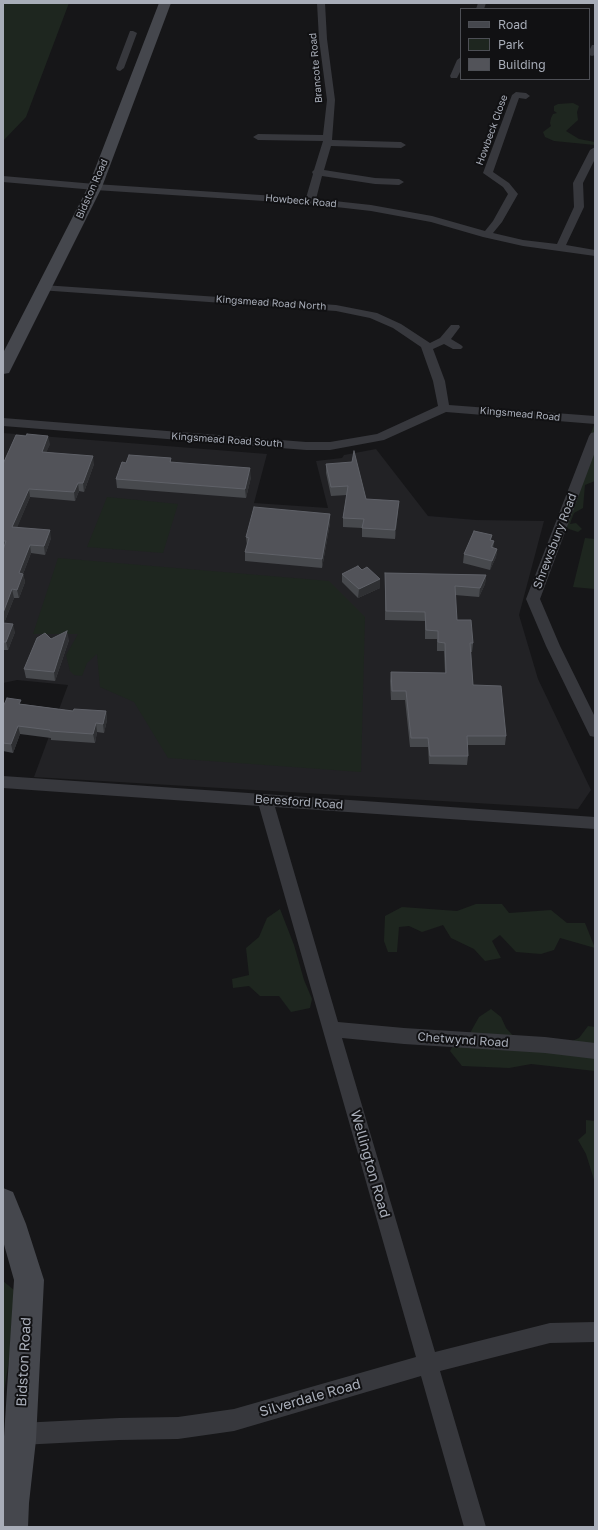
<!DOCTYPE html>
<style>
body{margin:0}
#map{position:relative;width:598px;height:1530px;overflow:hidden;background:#161618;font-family:"Golos Text",sans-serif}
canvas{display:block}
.frame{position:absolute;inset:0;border:4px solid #a8adb8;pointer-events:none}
.legend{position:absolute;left:460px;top:8px;width:130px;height:72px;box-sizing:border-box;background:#111113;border:1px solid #4d4f55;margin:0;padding:5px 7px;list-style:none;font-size:12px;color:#a8adb8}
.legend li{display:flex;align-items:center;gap:8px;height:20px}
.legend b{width:20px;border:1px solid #4d4f55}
</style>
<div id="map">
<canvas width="598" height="1530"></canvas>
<div class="frame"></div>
<ul class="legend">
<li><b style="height:5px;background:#45474d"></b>Road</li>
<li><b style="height:11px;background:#1e261f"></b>Park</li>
<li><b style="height:11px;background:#525359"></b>Building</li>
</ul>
</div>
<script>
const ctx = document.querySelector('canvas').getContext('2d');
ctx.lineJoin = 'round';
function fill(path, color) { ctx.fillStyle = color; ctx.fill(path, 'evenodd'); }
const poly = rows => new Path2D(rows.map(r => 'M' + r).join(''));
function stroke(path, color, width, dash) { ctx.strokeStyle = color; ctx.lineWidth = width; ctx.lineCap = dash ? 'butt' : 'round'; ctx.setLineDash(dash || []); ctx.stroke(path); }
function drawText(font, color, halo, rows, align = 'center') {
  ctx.font = font + ' "Golos Text",sans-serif'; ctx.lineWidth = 4; ctx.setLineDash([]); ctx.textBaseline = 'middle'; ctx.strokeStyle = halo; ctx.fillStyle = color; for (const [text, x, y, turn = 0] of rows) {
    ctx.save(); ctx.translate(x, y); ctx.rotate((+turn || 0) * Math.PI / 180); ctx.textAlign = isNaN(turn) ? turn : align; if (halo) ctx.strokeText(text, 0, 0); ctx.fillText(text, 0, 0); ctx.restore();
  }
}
fill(poly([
 [3,433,267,454,254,503,328,508,316,461,342,458,344,455,376,449,428,516,476,520,544,521,519,615,538,679,591,790,578,809,34,777,68,685,17,680,3,683]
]), '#222225');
fill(poly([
 [3,3,69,3,26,117,3,141],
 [573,103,579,106,577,112,578,120,566,131,579,139,595,142,595,145,554,141,545,137,543,132,551,126,550,123,551,118,553,114,557,113,554,111,554,106,558,104],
 [595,423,595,481,585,485,583,508,574,513,571,521,570,524,576,523,582,529,578,532,569,529,558,522,577,468],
 [107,497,178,504,163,553,87,547],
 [585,538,595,539,595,589,573,587],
 [58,558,329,581,365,617,361,772,168,758,134,702,100,687,97,654,87,663,82,676,74,675,70,671,66,655,78,634,33,634],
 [476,904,502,904,509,913,551,910,567,923,585,923,595,948,560,938,554,950,541,954,516,952,500,935,492,941,501,958,485,961,474,949,451,938,443,925,422,932,409,926,399,927,397,952,388,952,384,941,385,916,402,907,457,911],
 [280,909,294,945,304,980,312,999,310,1008,291,1012,279,996,260,996,249,986,233,988,232,979,249,975,246,948,259,937,267,918],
 [491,1009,501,1017,506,1028,517,1040,568,1043,579,1038,588,1026,595,1027,595,1071,531,1064,509,1068,462,1066,450,1051,459,1036,470,1033,479,1017],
 [586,1120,595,1121,595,1183,586,1154,578,1140,586,1133],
 [3,1281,14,1290,10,1353,3,1399]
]), '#1e261f');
fill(poly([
 [317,3,325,3,327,39,335,100,332,140,401,142,406,145,401,148,331,146,324,170,375,178,399,179,404,182,399,185,375,184,322,176,316,199,371,205,432,216,485,231,493,221,508,194,503,187,483,173,512,95,516,92,526,93,530,96,526,99,519,98,493,172,509,183,518,194,502,222,493,233,523,240,557,244,574,207,573,183,590,150,595,147,595,159,583,183,584,207,566,245,595,250,595,256,523,246,483,237,431,222,371,211,310,204,95,190,3,182,3,176,95,184,306,198,313,174,312,172,314,170,323,141,258,140,253,137,258,134,323,135,327,100,319,39,317,3],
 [478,3,486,3,484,9,476,9,478,3],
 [130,31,133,31,137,33,124,68,120,71,117,70,116,68,130,31],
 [592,45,595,45,595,55,592,56,589,55,589,51,592,45],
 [461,57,461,70,457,78,451,78,450,76,457,60,461,57],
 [43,285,336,305,377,313,401,324,430,343,440,338,451,325,459,325,460,327,451,339,461,345,463,347,461,349,453,349,444,344,433,349,445,381,449,405,595,416,595,424,446,412,384,440,330,450,306,450,3,426,3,418,306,442,330,442,377,434,438,406,433,381,421,347,393,328,370,318,336,311,39,290,38,288,39,286,43,285],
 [595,432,595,452,540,599,560,646,595,717,595,737,590,736,588,732,546,646,526,599,589,436,591,433,595,432],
 [3,776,595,817,595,829,275,807,338,1022,404,1028,545,1037,595,1043,595,1059,545,1053,404,1044,342,1038,435,1352,550,1323,595,1322,595,1342,550,1343,440,1371,486,1527,464,1527,421,1376,234,1431,178,1439,119,1440,20,1445,12,1442,9,1434,12,1426,20,1423,119,1418,178,1417,234,1409,416,1357,259,806,3,788,3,776]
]), '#37383d');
fill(poly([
 [159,3,171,3,102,187,9,373,3,374,3,353,88,187,159,3],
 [3,1188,13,1192,26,1224,44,1280,36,1440,29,1503,28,1527,3,1527,3,1452,14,1280,3,1241,3,1188]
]), '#45474d');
fill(poly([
 [50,444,46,452,94,464,84,492,79,491,75,501,30,497,17,527,51,538,45,555,31,553,23,574,25,582,19,598,14,598,4,623,15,632,8,650,3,650,3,464],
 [171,458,171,462,251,477,246,498,117,488,116,479,126,463],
 [326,464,366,499,398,510,395,539,362,537,362,528,343,527,343,518,347,495,331,496,326,473],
 [330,514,330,523,322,568,245,561,245,552,247,546,246,537],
 [492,535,491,540,494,541,493,548,497,549,496,557,490,570,463,563,464,554],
 [385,573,486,575,485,584,479,597,455,595,457,620,473,643,472,652,471,652,473,685,506,736,505,745,467,745,468,756,467,765,429,764,428,747,410,747,405,700,391,700,390,681,391,672,445,673,444,651,437,651,437,639,425,639,425,621,385,620],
 [342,574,380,588,358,598,342,582],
 [51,639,69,640,55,681,26,678,24,669],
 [22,704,73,711,106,711,107,720,104,733,97,732,95,743,51,740,51,738,20,734,13,753,3,751,3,707]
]), '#47494d');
fill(poly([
 [48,436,50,444,43,460,42,452],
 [93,456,94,464,84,492,83,483],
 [250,468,251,477,246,498,245,489],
 [78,483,79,491,75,501,74,492],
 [29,489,30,497,14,535,12,527],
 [399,501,398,510,395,539,395,530],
 [330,514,330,523,322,568,322,559],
 [50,530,51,538,45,555,44,546],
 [30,545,31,553,23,574,25,582,19,598,17,590,19,573],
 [497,549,496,557,490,570,492,561],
 [486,575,485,584,479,597,480,588],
 [380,579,380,588,358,598,359,589],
 [12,589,14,598,3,626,3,613],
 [13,624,15,632,8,650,6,642],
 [67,631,69,640,55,681,54,672],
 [106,711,107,720,104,733,103,724],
 [96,723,97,732,95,743,93,734],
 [18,726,20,734,13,753,11,744]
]), '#2f3033');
const building = poly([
 [27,434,48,436,42,452,93,456,83,483,78,483,74,492,29,489,12,527,50,530,44,546,30,545,19,573,23,574,17,590,12,589,3,613,3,550,6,541,3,541,3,464,16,435,26,436,27,434],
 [354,451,366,499,399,501,395,530,362,528,364,519,343,518,348,486,331,487,326,464,352,462,354,451],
 [129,455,171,458,170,462,250,468,245,489,116,479,122,462,126,463,129,455],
 [254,507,330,514,322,559,245,552,249,538,246,537,254,507],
 [474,531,492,535,490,540,494,541,491,547,497,549,492,561,464,554,474,531],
 [358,566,362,570,367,567,380,579,359,589,342,574,358,566],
 [385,573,486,575,480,588,455,586,457,620,471,620,473,643,470,643,473,685,501,686,506,736,467,736,468,756,430,756,428,738,411,738,406,691,392,691,391,672,446,673,445,643,438,642,438,631,426,630,425,612,386,611,385,573],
 [3,623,13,624,6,642,3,642,3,623],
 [67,631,54,672,24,669,37,638,45,633,51,639,67,631],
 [7,698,21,700,19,704,73,711,74,709,106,711,103,724,96,723,93,734,50,731,50,730,18,726,11,744,3,743,3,707,7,698]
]);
fill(building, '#525359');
stroke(building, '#5f6168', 1);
drawText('10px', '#a8adb8', '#111113', [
 ["Brancote Road",316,68,-95],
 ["Howbeck Close",492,130,-70],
 ["Bidston Road",92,189,-66],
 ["Howbeck Road",301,201,5],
 ["Kingsmead Road North",271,303,4],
 ["Kingsmead Road",520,414,5],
 ["Kingsmead Road South",227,440,4]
]);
drawText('12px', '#a8adb8', '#111113', [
 ["Shrewsbury Road",555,541,-69],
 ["Beresford Road",299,802,4],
 ["Chetwynd Road",463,1040,4]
]);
drawText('14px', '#a8adb8', '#111113', [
 ["Wellington Road",370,1164,74],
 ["Bidston Road",24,1362,-87],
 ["Silverdale Road",310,1398,-16]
]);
</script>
